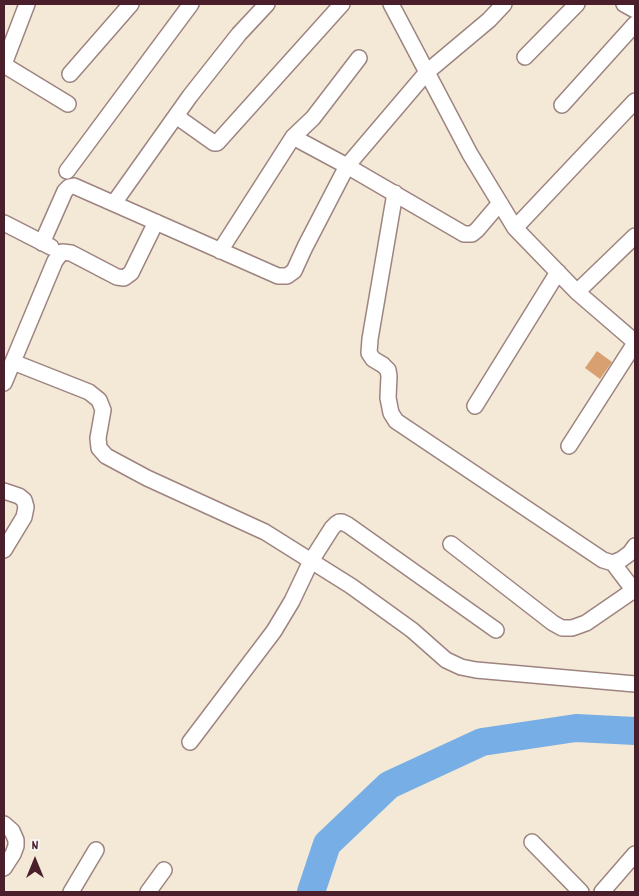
<!DOCTYPE html>
<style>
body{margin:0}
#map{position:relative;width:639px;height:896px;overflow:hidden;background:#f3e9d6;font-family:Dekko,sans-serif}
canvas{display:block}
.frame{position:absolute;inset:0;border:5px solid #4a1f2b;pointer-events:none}
.north{position:absolute;left:10px;top:836px;width:50px;height:50px;-webkit-text-stroke:4px #f6f6f2;paint-order:stroke;rotate:0deg;font-size:14px;font-weight:700;line-height:20px;text-align:center;color:#4a1f2b}
.north::after{content:'';display:block;margin:auto;width:18px;height:22px;background:#4a1f2b;clip-path:polygon(50% 0,100% 100%,50% 72%,0 100%)}
</style>
<div id="map">
<canvas width="639" height="896"></canvas>
<div class="frame"></div>
<div class="north">N</div>
</div>
<script>
const ctx = document.querySelector('canvas').getContext('2d');
ctx.lineJoin = 'round';
const poly = rows => new Path2D(rows.map(r => 'M' + r).join(''));
function stroke(path, color, width, dash) { ctx.strokeStyle = color; ctx.lineWidth = width; ctx.lineCap = dash ? 'butt' : 'round'; ctx.setLineDash(dash || []); ctx.stroke(path); }
function fill(path, color) { ctx.fillStyle = color; ctx.fill(path, 'evenodd'); }
stroke(poly([
 [311,892,327,844,389,785,482,742,576,728,635,731]
]), '#78aee6', 28);
fill(poly([
 [597,351,612,362,600,379,585,368]
]), '#d8a071');
const minor = poly([
 [391,4,470,154,515,228,577,292,635,342],
 [624,4,635,10],
 [525,57,577,4],
 [4,64,27,4],
 [4,65,68,104],
 [70,74,131,4],
 [562,105,635,24],
 [176,116,214,143,217,143,342,4],
 [293,137,347,166,464,234,472,234,477,230,500,203],
 [67,171,191,4],
 [395,193,370,339,369,353,373,359,383,365,388,370,389,376,388,398,391,413,396,421,603,560,613,563,622,559,630,553,635,546],
 [114,203,190,96,239,34,267,4],
 [4,223,51,247],
 [515,228,635,101],
 [42,243,65,191,69,187,74,186,278,276,287,276,294,271,305,247,347,166,427,72,489,20,504,4],
 [220,251,293,137,313,118,359,58],
 [577,292,635,236],
 [13,362,89,392,99,400,103,410,98,438,99,448,106,456,147,478,265,532,351,586,412,630,446,660,461,667,476,670,635,684],
 [4,383,55,261,62,252,71,253,117,277,124,278,131,273,156,222],
 [475,406,558,272],
 [569,446,635,343],
 [4,491,19,496,24,500,26,507,24,517,4,550],
 [451,544,553,623,562,628,572,628,586,623,634,590],
 [613,563,635,592],
 [190,742,274,631,292,601,311,561,332,528,336,524,339,522,342,522,348,525,496,630],
 [4,824,12,831,16,840,16,846,13,854,4,868],
 [532,842,581,892],
 [71,892,96,850],
 [148,892,164,870],
 [602,892,635,854]
]);
stroke(minor, '#9e8480', 18);
stroke(minor, '#fff', 15);
</script>
